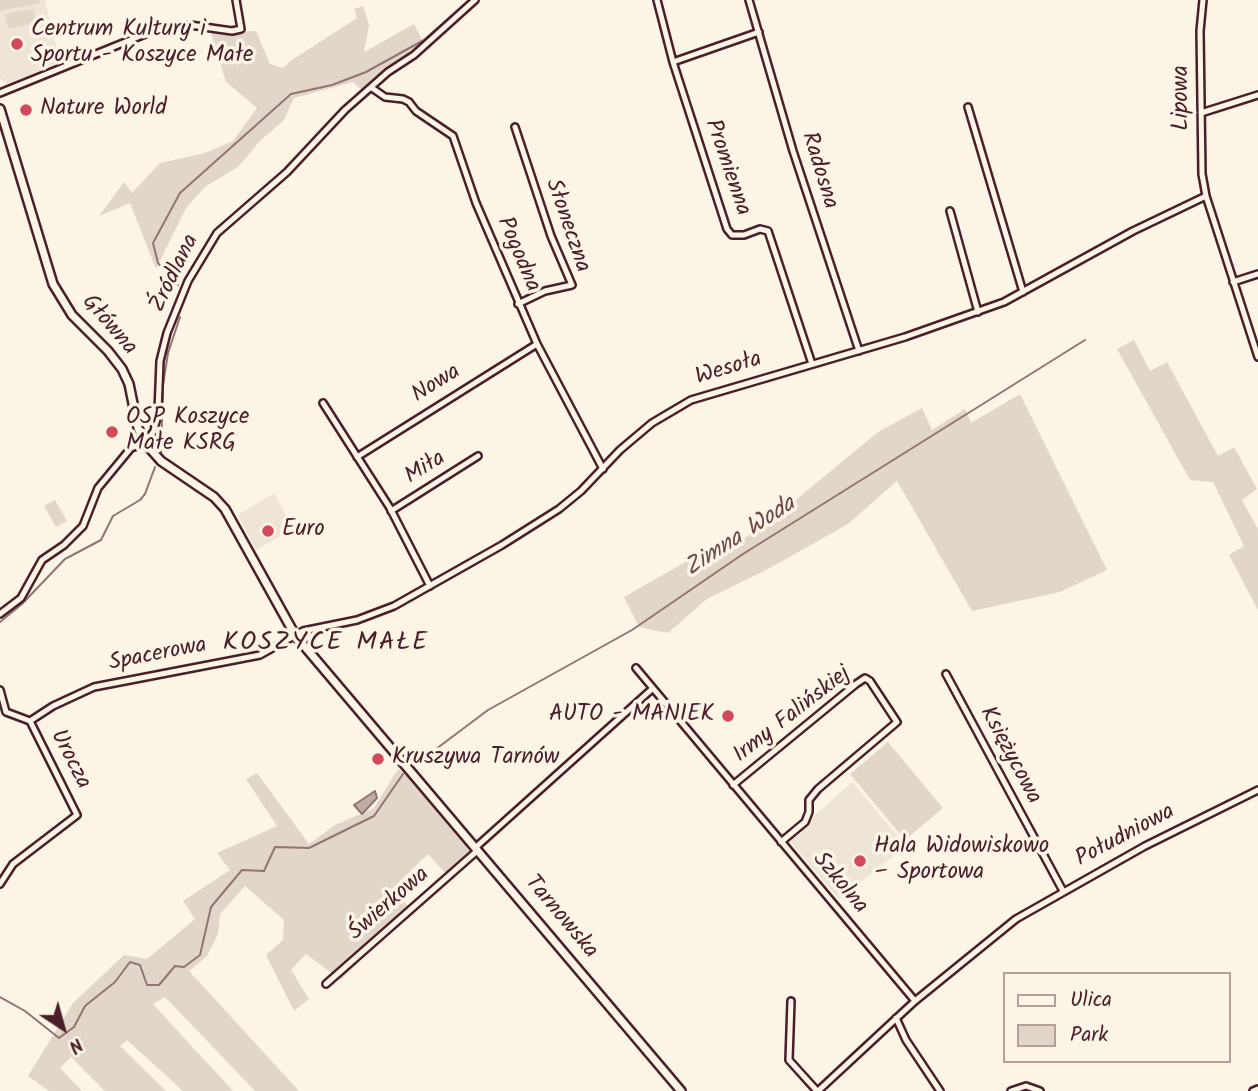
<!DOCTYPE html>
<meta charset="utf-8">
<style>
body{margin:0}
#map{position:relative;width:1258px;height:1091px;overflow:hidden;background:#fcf5e5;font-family:Kalam,sans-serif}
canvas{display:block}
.legend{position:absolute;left:1003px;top:972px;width:228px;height:91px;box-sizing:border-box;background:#fcf5e5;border:2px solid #b59f9b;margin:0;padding:9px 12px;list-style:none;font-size:21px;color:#4a1f2b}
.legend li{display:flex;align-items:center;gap:14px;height:35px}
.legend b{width:35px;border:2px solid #b59f9b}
.north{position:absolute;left:28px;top:993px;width:70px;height:70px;-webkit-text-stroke:5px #fcf5e5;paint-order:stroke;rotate:144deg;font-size:19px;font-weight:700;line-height:28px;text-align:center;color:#4a1f2b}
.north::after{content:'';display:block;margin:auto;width:24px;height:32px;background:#4a1f2b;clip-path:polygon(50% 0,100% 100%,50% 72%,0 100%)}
</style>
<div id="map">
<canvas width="1258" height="1091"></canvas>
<ul class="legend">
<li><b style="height:9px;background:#fcf5e5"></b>Ulica</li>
<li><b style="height:19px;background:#e2d5ca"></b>Park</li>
</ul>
<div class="north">N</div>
</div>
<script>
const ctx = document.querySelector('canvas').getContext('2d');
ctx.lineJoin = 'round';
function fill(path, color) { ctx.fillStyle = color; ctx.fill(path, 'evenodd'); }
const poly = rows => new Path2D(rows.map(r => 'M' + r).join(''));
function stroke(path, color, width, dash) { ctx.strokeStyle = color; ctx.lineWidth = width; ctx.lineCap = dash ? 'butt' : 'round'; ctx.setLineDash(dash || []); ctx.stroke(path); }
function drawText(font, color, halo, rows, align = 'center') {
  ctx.font = font + ' Kalam,sans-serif'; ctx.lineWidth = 7; ctx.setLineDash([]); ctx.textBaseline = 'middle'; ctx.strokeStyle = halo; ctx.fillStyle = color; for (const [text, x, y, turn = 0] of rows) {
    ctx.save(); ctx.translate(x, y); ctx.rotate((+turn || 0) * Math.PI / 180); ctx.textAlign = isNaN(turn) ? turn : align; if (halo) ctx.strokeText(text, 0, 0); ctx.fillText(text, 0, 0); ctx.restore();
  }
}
fill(poly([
 [0,0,45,0,60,62,7,85,0,78],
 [274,493,293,529,256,550,238,515],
 [852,782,906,846,839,899,788,839]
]), '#eee5d7');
fill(poly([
 [0,0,39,0,40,3,0,11],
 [363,6,369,25,364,52,414,24,423,42,363,91,353,82,294,98,284,120,260,141,239,166,205,187,186,208,156,269,130,203,99,216,124,182,132,193,160,163,205,153,233,141,257,108,226,82,211,33,256,31,270,64,283,68,292,60,357,18,354,9],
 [33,9,36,23,8,29,5,14],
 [1134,340,1150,371,1167,362,1218,456,1234,447,1257,489,1242,500,1258,529,1258,610,1229,555,1244,546,1213,482,1190,480,1117,349],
 [1020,394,1107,570,1060,592,972,611,897,481,848,524,768,569,707,599,668,633,639,627,624,597,689,560,698,568,768,523,878,432,922,408,932,430,965,409,971,423],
 [55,500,67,521,56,527,44,506],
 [888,742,943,808,905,840,850,774],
 [398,769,407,775,470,852,447,875,428,854,393,888,410,909,341,980,306,954,291,970,309,999,294,1011,266,955,283,940,284,920,245,886,220,914,218,934,207,956,189,971,299,1091,255,1091,165,997,153,1004,233,1091,183,1091,127,1040,120,1046,166,1091,105,1091,71,1057,60,1068,82,1091,49,1091,28,1076,73,1003,124,955,147,959,195,919,183,901,230,870,217,853,277,826,246,779,257,773,309,844,335,825,374,808]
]), '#e2d5ca');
const water = poly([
 [375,791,377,798,362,814,354,805,375,791]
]);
fill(water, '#c0aca5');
stroke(water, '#917474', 2);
stroke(poly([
 [178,285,158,263,153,243,180,193,291,94,332,85,366,72,424,40,469,0],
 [161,452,163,385,168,353,180,317],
 [0,622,22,604,65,559,101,540,113,516,140,500,145,494,155,467],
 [416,764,488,710,632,630,743,554,1085,340],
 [0,997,25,1011,59,1038,74,1027,85,1006,115,982,130,962,140,965,147,985,159,985,175,966,184,967,200,955,211,907,242,870,264,871,275,847,309,848,374,816,403,774]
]), '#917474', 2);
const street = poly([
 [657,0,673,62,727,229,732,235,744,235,760,229,768,231,812,364],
 [749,0,793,151,859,351],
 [1203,0,1200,31,1202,174,1206,196,1258,357],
 [673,62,759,32],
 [372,88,385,97,403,99,409,102,416,111,453,136,476,203,537,344,603,469],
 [0,93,155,30,190,25,232,31,241,29,236,0],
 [968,107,1023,292],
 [1201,113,1258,95],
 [515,127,551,236,572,285,545,291,518,304],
 [950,211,978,312],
 [1233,282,1258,274],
 [323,403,390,508,430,586],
 [357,457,537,344],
 [391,511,478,456],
 [0,614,21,598,42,560,64,545,83,526,98,488,131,448,145,443,154,431,158,411,160,361,167,333,188,281,217,233,287,172,345,110,388,72,414,55,475,0],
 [636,668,915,1001],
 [946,674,1063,891],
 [0,690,6,712,30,721],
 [30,721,53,706,94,687,260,655,303,631,357,620,394,606,502,545,559,509,581,491,620,450,652,423,691,400,905,337,1004,302,1133,231,1206,196],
 [733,785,856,684,865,678,870,681,897,722,818,789,809,800,809,812,805,822,781,842],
 [475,848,652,689],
 [0,884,13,864,77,815,30,721],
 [326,984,477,851],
 [791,1001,789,1060,817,1091],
 [896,1018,906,1040,940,1091],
 [818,1091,915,1001,1016,919,1145,846,1258,790],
 [1011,1091,1026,1086,1040,1091],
 [1253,1091,1258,1089]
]);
const secondary = poly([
 [0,109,53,284,72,315,108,351,122,369,129,384,138,428,145,443,161,461,214,497,225,509,295,635,681,1091]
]);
stroke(street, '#4a1f2b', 10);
stroke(secondary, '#4a1f2b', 12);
stroke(street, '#fcf5e5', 5);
stroke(secondary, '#fcf5e5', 7);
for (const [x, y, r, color] of [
 [17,44,7,"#d1495b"],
 [26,110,7,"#d1495b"],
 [112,432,7,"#d1495b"],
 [268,531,7,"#d1495b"],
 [728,716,7,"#d1495b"],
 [378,759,7,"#d1495b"],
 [860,861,7,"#d1495b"]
]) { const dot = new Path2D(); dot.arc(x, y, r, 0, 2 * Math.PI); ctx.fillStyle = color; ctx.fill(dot); stroke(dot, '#fcf5e5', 2.5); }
drawText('23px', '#4a1f2b', '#fcf5e5', [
 ["Centrum Kultury i",31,31],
 ["Sportu - Koszyce Małe",31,57],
 ["Nature World",40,110],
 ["OSP Koszyce",126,419],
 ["Małe KSRG",126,445],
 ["Euro",282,531],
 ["AUTO - MANIEK",714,716,"right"],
 ["Kruszywa Tarnów",392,759],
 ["Hala Widowiskowo",874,848],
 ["– Sportowa",874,874]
], 'left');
drawText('23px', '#4a1f2b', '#fcf5e5', [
 ["Lipowa",1183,98,-90],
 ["Promienna",726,168,71],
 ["Radosna",818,171,73],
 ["Słoneczna",566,226,71],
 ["Pogodna",517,255,67],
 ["Źródlana",176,274,-64],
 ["Główna",108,326,49],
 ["Wesoła",729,370,-17],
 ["Nowa",437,385,-32],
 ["Miła",426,469,-32],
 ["Spacerowa",158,656,-11],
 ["Irmy Falińskiej",793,716,-38],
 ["Księżycowa",1009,756,62],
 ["Urocza",69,760,63],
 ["Południowa",1126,837,-28],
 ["Szkolna",839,884,50],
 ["Świerkowa",390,905,-41],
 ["Tarnowska",560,918,50]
]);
drawText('italic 24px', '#6d4950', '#fcf5e5', [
 ["Zimna Woda",741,538,-33]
]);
ctx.letterSpacing = '2px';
drawText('26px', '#4a1f2b', '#fcf5e5', [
 ["KOSZYCE MAŁE",326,645]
]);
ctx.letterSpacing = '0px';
</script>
